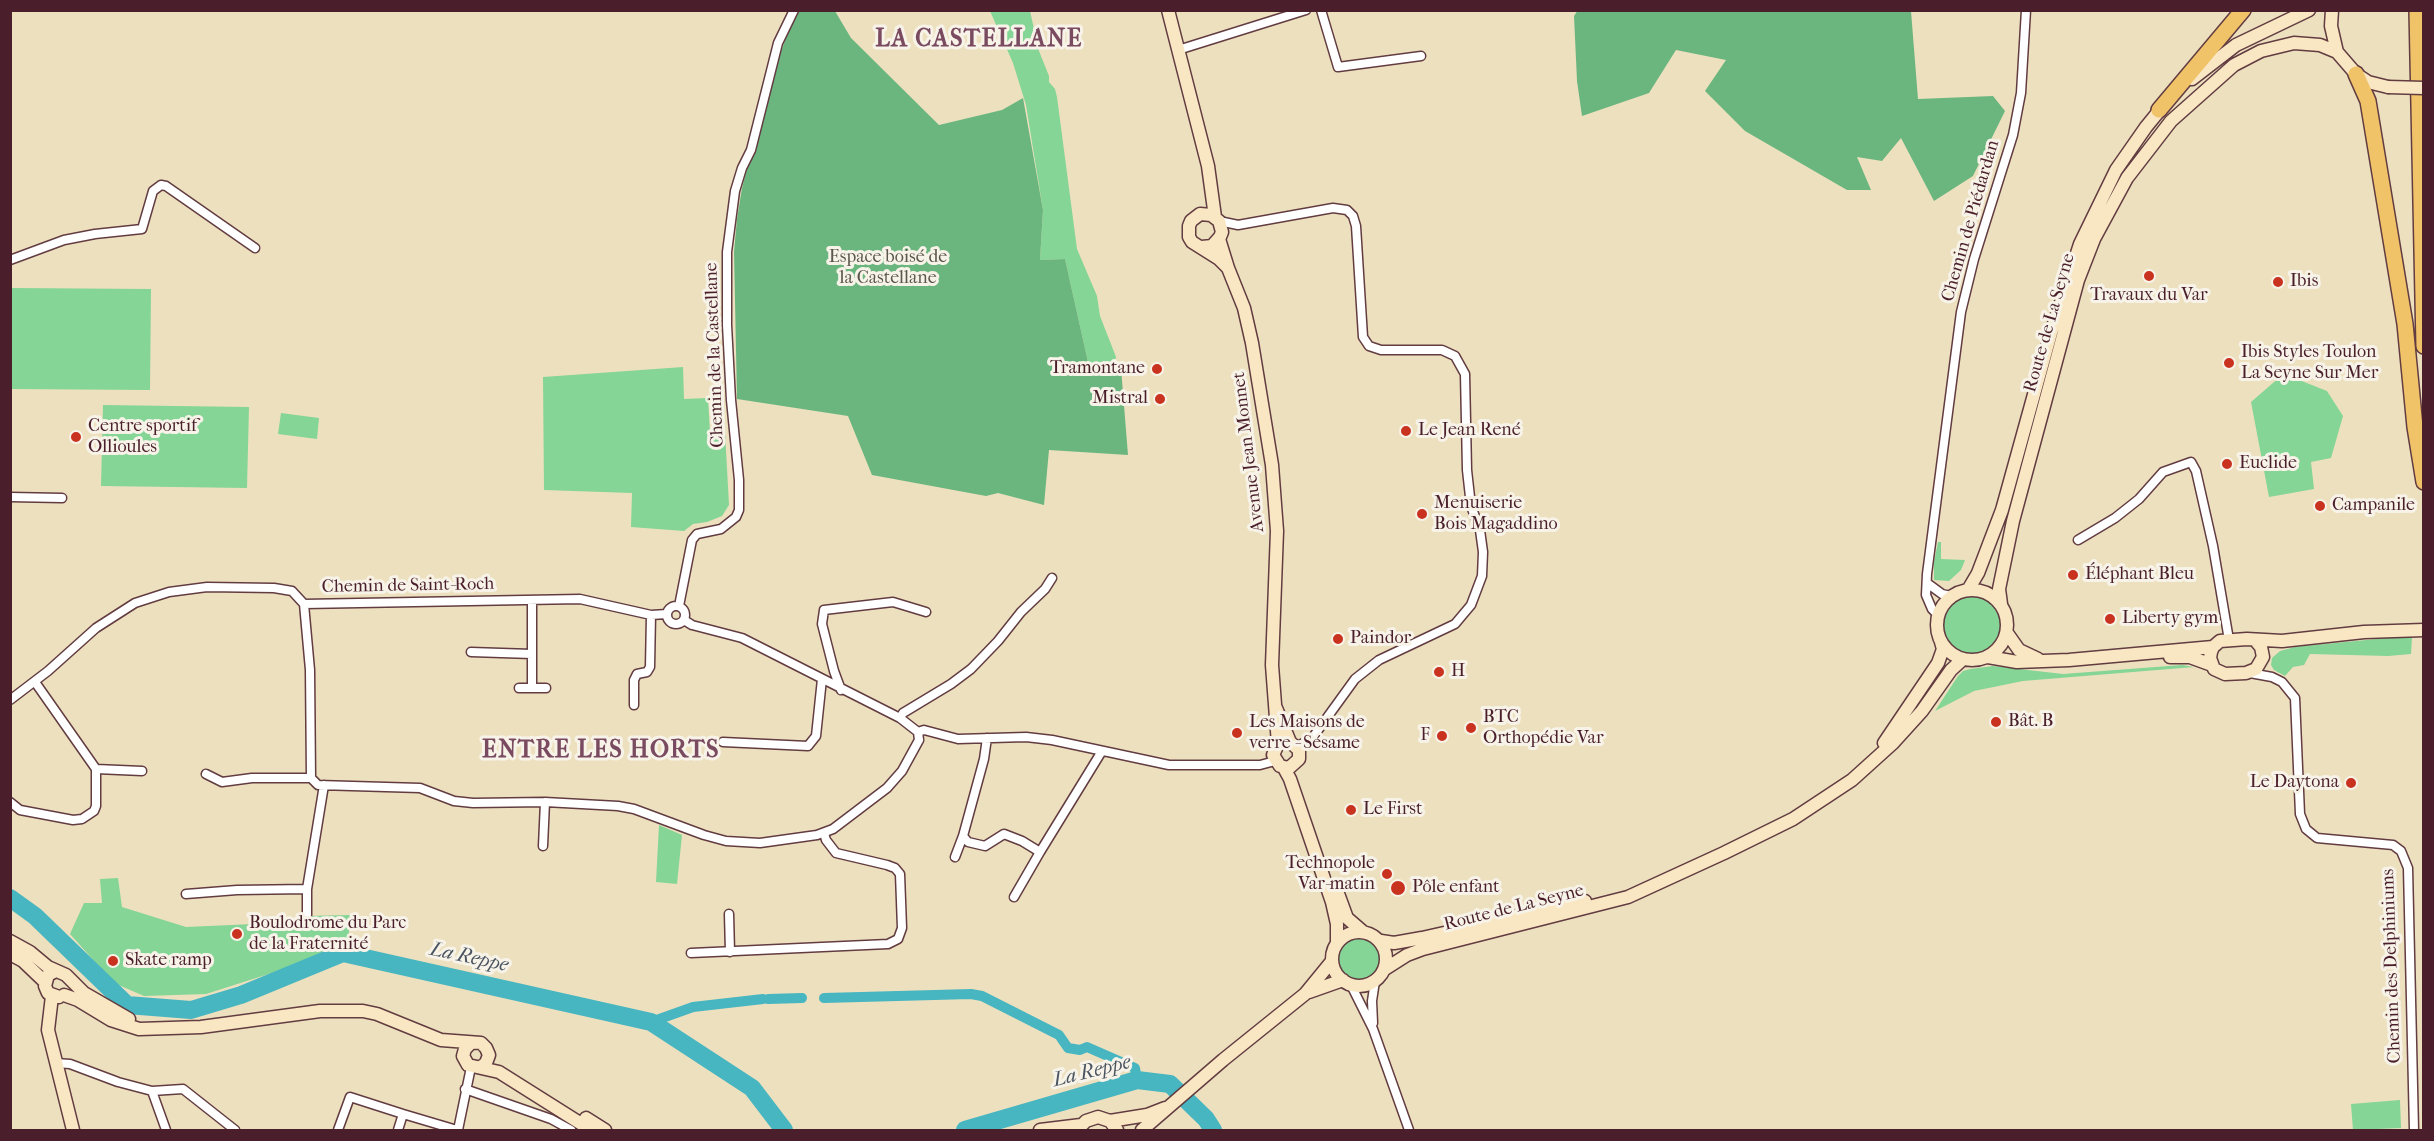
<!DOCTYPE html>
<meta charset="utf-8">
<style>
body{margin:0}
#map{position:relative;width:2434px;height:1141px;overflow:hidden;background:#ede0bf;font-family:"IM FELL French Canon",serif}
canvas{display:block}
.frame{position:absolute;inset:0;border:12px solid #4a1f2b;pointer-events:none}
</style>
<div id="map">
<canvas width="2434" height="1141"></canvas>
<div class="frame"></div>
</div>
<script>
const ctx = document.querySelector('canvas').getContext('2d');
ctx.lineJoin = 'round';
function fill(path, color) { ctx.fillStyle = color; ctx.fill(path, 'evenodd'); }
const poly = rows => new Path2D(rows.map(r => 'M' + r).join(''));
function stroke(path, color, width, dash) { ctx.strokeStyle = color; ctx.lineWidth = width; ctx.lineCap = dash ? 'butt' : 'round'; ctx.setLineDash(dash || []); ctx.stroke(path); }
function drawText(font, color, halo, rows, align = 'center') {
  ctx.font = font + ' "IM FELL French Canon",serif'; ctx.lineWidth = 6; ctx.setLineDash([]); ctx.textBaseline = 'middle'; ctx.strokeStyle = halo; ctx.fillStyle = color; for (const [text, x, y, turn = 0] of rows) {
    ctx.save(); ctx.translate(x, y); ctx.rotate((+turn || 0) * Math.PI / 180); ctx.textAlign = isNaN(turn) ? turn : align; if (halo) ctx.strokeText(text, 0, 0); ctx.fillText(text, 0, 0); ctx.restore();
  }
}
fill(poly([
 [990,11,1030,11,1039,51,1049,76,1049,82,1055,89,1057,97,1077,249,1097,296,1100,316,1116,357,1113,369,1102,370,1088,362,1065,259,1040,260,1043,210,1026,105,1013,63],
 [11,288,151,289,150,390,11,389],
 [683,367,684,399,708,398,710,432,725,432,729,505,722,516,707,522,693,524,684,531,631,527,632,493,544,490,543,377],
 [2281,376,2289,376,2327,391,2343,416,2331,458,2311,462,2314,489,2269,497,2251,402],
 [103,405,249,407,247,488,101,486],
 [281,413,319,418,317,439,278,434],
 [1938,542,1941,542,1941,559,1965,560,1961,570,1949,581,1934,580,1934,562],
 '1937 625a35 35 0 1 1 70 0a35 35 0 1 1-70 0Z',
 [2397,637,2412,637,2411,654,2388,656,2310,654,2304,665,2293,667,2285,676,2274,670,2271,665,2272,658,2280,651,2295,647],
 [2182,665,2194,667,2023,681,1974,691,1935,711,1958,676,1963,671,1970,669,1993,666,2063,674],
 [659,825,682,835,677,884,656,882],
 [118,878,122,907,186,927,298,922,303,916,351,915,347,949,206,994,144,996,114,983,70,934,84,903,102,903,100,879],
 '1332 959a27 27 0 1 1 54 0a27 27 0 1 1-54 0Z',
 [2400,1100,2401,1128,2353,1130,2351,1104]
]), '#84d596');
fill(poly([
 [1578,10,1911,11,1918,99,1993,96,2005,111,1973,176,1934,201,1901,138,1882,161,1857,157,1871,190,1847,190,1745,131,1705,91,1726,60,1676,50,1649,93,1582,116,1577,81,1574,16],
 [796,11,835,11,851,38,939,125,1002,110,1023,98,1043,210,1040,260,1065,259,1088,362,1102,370,1121,368,1128,455,1049,450,1044,505,998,493,986,496,872,475,848,416,737,399,734,252,737,219,742,188,769,84]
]), '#6bb67f');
stroke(poly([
 [824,998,971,994,982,996,1059,1035,1068,1048,1080,1050,1087,1047,1135,1068,1137,1080],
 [768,999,802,998],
 [651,1022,693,1007,763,999]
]), '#48b6c1', 10);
stroke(poly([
 [10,898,35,916,127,1005,191,1010,241,995,343,953,651,1022,752,1088,784,1130],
 [965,1130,1137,1080,1170,1084,1206,1119,1213,1130]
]), '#48b6c1', 18);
const street = poly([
 [1321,10,1338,67,1421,56],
 [1178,50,1306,10],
 [1219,221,1238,225,1333,208,1347,210,1353,216,1356,226,1363,337,1369,346,1381,350,1442,350,1455,356,1465,374,1467,470,1471,506,1480,530,1483,552,1482,576,1471,605,1455,624,1379,660,1355,679,1313,737,1297,747],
 [10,260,64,240,95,234,142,229,153,191,161,185,166,186,255,248],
 [10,497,62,498],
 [2078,540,2115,518,2139,499,2163,472,2191,462,2196,471,2213,546,2229,640],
 [1927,583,1942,594,1951,596],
 [532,601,532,688],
 [304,604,580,599,651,615,667,614],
 '667 615a9 9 0 1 1 18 0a9 9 0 1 1-18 0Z',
 [679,606,692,540,697,534,721,529,736,517,739,510,739,480,731,400,727,325,727,252,735,191,742,168,751,150,778,43,794,10],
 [1938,615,1932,609,1926,595,1927,574,1961,312,1974,259,2013,135,2021,93,2026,10],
 [684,620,692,625,742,638,900,718,918,732],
 [471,652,532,654],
 [2250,673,2272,677,2282,682,2295,698,2300,814,2306,829,2317,838,2393,845,2401,851,2408,868,2414,1130],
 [35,682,96,769,142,771],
 [519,688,546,688],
 [841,690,834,671,822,624,824,610,893,602,926,612],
 [10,700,48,671,96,628,135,603,169,592,207,587,274,588,292,591,304,604,310,670,311,778,318,785,420,788,454,801,473,803,545,802,618,806,634,809,704,835,726,841,760,843,817,835,833,829,887,788,902,771,919,740],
 [634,705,634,680,637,674,647,672,650,667,651,615],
 [900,718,903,713,951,684,971,669,998,641,1021,612,1045,589,1052,578],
 [987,738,984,759,963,836,968,842,985,846,1004,834,1022,841,1040,852,1102,751],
 [919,740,918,732,924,730,958,739,1026,737,1052,740,1169,765,1260,765,1275,761],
 [723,742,808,746,816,736,822,679],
 [206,774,222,782,252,778,311,778],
 [10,802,20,810,73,820,82,819,94,811,96,806,96,769],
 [543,846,545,802],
 [955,857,963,836],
 [186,894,237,890,307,889],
 [1014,897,1040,852],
 [729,914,730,952],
 [307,915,307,889,324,785],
 [691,953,888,944,898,939,902,928,900,874,895,868,887,865,836,853,826,840,824,833],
 [1351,985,1373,1029,1409,1130],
 [1373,1023,1372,1001,1375,981],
 [56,1063,70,1064,118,1082,152,1091,183,1089,235,1130],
 [465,1089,551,1119,571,1130],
 [152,1091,166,1130],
 [338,1130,350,1097,403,1114],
 [398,1130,403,1114,457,1130],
 [458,1130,471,1067]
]);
const secondary = poly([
 [1168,10,1208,166,1215,217],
 [2332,10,2331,26,2337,52,2356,74,2368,82,2388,87],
 [2192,79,2236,45,2309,10],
 [1219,239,1228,268,1244,308,1252,343,1272,465,1277,531,1272,665,1278,744,1273,755,1280,766,1289,768,1299,759,1299,750,1290,742,1276,708],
 [1202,247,1212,246,1220,237,1222,232,1219,221,1211,215,1200,214,1191,221,1189,226,1189,237,1192,242,1219,259,1227,267],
 '1937 625a35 35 0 1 1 70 0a35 35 0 1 1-70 0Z',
 [1968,590,1978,573,2002,510,2051,333,2080,244,2116,170,2146,127,2164,105],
 [2001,604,1999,589,2013,521,2078,280,2094,239,2127,178,2171,121,2234,65,2261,51,2294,43,2320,45,2337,52],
 [2007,633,2019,650,2038,659],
 [2255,640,2261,647,2263,657,2256,669,2246,673,2225,674,2214,669,2210,658,2211,652,2213,647,2220,641,2247,639,2282,641,2364,632,2424,630],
 [1988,657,2017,662,2069,660,2213,647],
 [2170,657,2190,657,2212,665],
 [1884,743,1938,663,1943,649,1941,642],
 [1284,768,1290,779,1332,902,1337,924,1337,943],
 [1336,888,1347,918,1362,931],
 '1332 959a27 27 0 1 1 54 0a27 27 0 1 1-54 0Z',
 [10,941,30,952,48,967,66,975,84,993,129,1019],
 [1381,941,1394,943,1422,938,1585,901],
 [10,954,23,961,45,982],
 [1385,969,1407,955,1423,949,1628,897,1724,853,1793,819,1852,780,1893,743,1922,711,1951,670,1963,659],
 [56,971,48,975,45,986,48,993,59,997],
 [1309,992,1343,980],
 [64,995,78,1000,111,1020,139,1029,201,1027,320,1011,363,1011,377,1014,441,1040,481,1043,486,1048,489,1055,486,1063,481,1067],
 [52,996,48,1030,73,1130],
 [470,1044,465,1049,463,1056,468,1065,499,1072,591,1130],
 [586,1118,605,1130],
 [1110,1121,1147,1115,1165,1108],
 [1040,1130,1081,1125],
 [1077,1130,1086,1121,1098,1117,1110,1121,1117,1130],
 [1142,1130,1223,1060,1305,994,1332,961]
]);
const highway = poly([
 [2417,10,2424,346],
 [2356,74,2368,101,2405,324,2415,427,2424,482],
 [2159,110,2243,10]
]);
stroke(street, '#623c41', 11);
stroke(secondary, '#623c41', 15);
stroke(highway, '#623c41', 18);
stroke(street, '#fff', 8);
stroke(secondary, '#f9e7c3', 12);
stroke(highway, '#f1c369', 15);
const secondaryBridge = poly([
 [2388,87,2424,88]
]);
stroke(secondaryBridge, '#623c41', 15, []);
stroke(secondaryBridge, '#f9e7c3', 12);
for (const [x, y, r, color] of [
 [2149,276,6,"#c8321e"],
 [2278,282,6,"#c8321e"],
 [2229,363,6,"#c8321e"],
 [1157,369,6,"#c8321e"],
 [1160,399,6,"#c8321e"],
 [1406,431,6,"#c8321e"],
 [76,437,6,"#c8321e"],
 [2227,464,6,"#c8321e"],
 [2320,506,6,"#c8321e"],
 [1422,514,6,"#c8321e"],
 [2073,575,6,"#c8321e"],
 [2110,619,6,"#c8321e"],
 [1338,639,6,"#c8321e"],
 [1439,672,6,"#c8321e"],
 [1996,722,6,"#c8321e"],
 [1471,728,6,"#c8321e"],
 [1237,733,6,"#c8321e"],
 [1442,736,6,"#c8321e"],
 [2351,783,6,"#c8321e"],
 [1351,810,6,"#c8321e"],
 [1387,874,6,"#c8321e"],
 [1398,888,8,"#c8321e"],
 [237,934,6,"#c8321e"],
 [113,961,6,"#c8321e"]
]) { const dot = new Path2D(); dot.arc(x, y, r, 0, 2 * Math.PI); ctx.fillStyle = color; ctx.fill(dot); stroke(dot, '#f7f3e8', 2); }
drawText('18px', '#4a1f2b', '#f7f3e8', [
 ["Chemin de Piédardan",1971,221,-74],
 ["Route de La Seyne",2050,323,-74],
 ["Chemin de la Castellane",715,355,-92],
 ["Avenue Jean Monnet",1249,452,-97],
 ["Chemin de Saint-Roch",408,586,-1],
 ["Route de La Seyne",1514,908,-14],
 ["Chemin des Delphiniums",2392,966,-92]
]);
drawText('18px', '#5b564b', '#f7f3e8', [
 ["Espace boisé de",888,258],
 ["la Castellane",888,279]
]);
drawText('18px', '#4a1f2b', '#f7f3e8', [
 ["Ibis",2290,282],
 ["Travaux du Var",2149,296,"center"],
 ["Ibis Styles Toulon",2241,353],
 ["La Seyne Sur Mer",2241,374],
 ["Tramontane",1145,369,"right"],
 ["Mistral",1148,399,"right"],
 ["Centre sportif",88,427],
 ["Ollioules",88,448],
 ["Le Jean René",1418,431],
 ["Euclide",2239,464],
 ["Menuiserie",1434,504],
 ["Bois Magaddino",1434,525],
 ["Campanile",2332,506],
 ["Éléphant Bleu",2085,575],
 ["Liberty gym",2122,619],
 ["Paindor",1350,639],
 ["H",1451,672],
 ["BTC",1483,718],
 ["Orthopédie Var",1483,739],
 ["Bât. B",2008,722],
 ["Les Maisons de",1249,723],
 ["verre - Sésame",1249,744],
 ["F",1430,736,"right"],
 ["Le Daytona",2339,783,"right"],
 ["Le First",1363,810],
 ["Technopole",1375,864,"right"],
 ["Var-matin",1375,885,"right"],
 ["Pôle enfant",1412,888],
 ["Boulodrome du Parc",249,924],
 ["de la Fraternité",249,945],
 ["Skate ramp",125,961]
], 'left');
drawText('italic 20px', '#495460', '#f7f3e8', [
 ["La Reppe",469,958,12],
 ["La Reppe",1092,1072,-14]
]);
ctx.letterSpacing = '1.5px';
drawText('bold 24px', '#7a4b60', '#f7f3e8', [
 ["LA CASTELLANE",979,40],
 ["ENTRE LES HORTS",601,751]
]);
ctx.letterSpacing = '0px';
</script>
